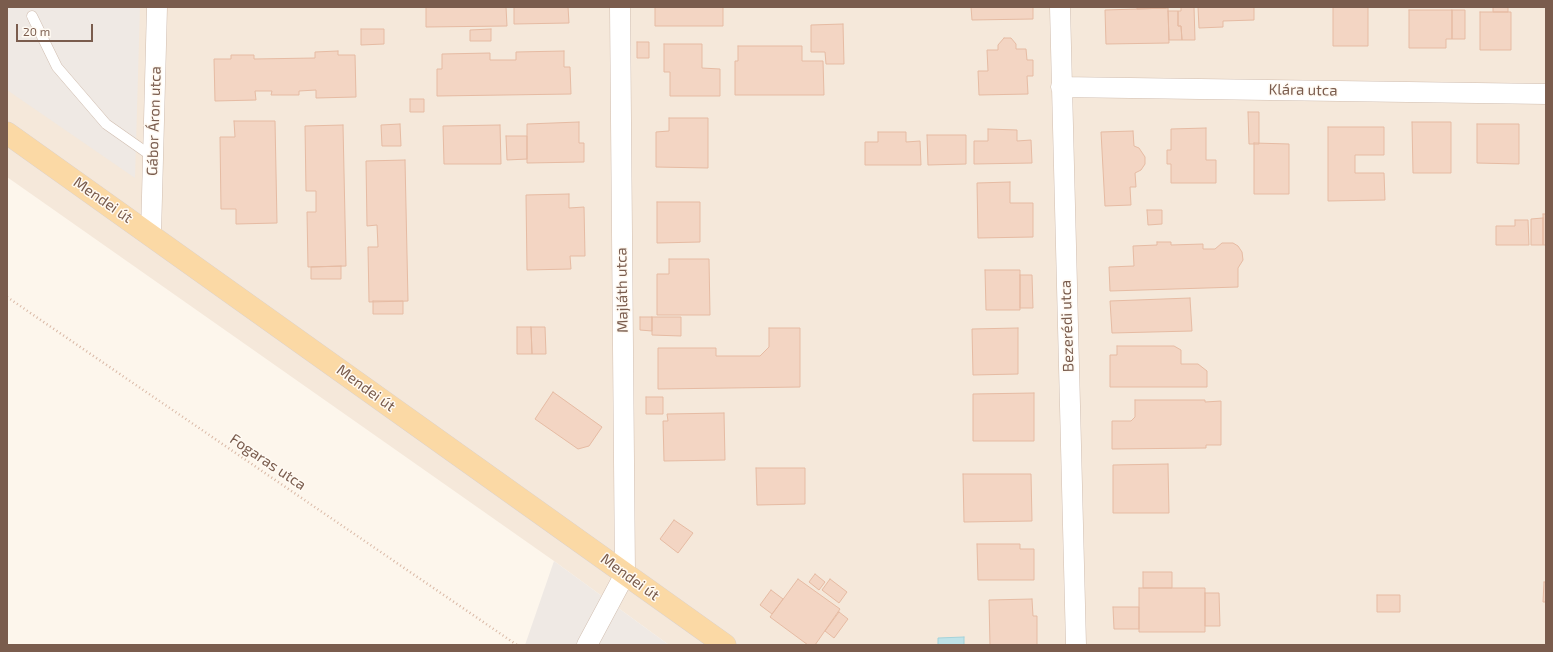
<!DOCTYPE html>
<meta charset="utf-8">
<style>
body{margin:0}
#map{position:relative;width:1553px;height:652px;overflow:hidden;background:#fdf6ec;font-family:"Exo 2",sans-serif}
canvas{display:block}
.frame{position:absolute;inset:0;border:8px solid #7a5c4d;pointer-events:none}
.scale{position:absolute;left:16px;top:24px;width:77px;height:18px;box-sizing:border-box;border:2px solid #7a5c4d;border-top:0;padding-left:5px;font-size:12px;line-height:14px;white-space:nowrap;color:#7a5c4d;-webkit-text-stroke:3px #fffaf3;paint-order:stroke}
</style>
<div id="map">
<canvas width="1553" height="652"></canvas>
<div class="frame"></div>
<div class="scale">20 m</div>
</div>
<script>
const ctx = document.querySelector('canvas').getContext('2d');
ctx.lineJoin = 'round';
function fill(path, color) { ctx.fillStyle = color; ctx.fill(path, 'evenodd'); }
const poly = rows => new Path2D(rows.map(r => 'M' + r).join(''));
function stroke(path, color, width, dash) { ctx.strokeStyle = color; ctx.lineWidth = width; ctx.lineCap = dash ? 'butt' : 'round'; ctx.setLineDash(dash || []); ctx.stroke(path); }
function drawText(font, color, halo, rows, align = 'center') {
  ctx.font = font + ' "Exo 2",sans-serif'; ctx.lineWidth = 3; ctx.setLineDash([]); ctx.textBaseline = 'middle'; ctx.strokeStyle = halo; ctx.fillStyle = color; for (const [text, x, y, turn = 0] of rows) {
    ctx.save(); ctx.translate(x, y); ctx.rotate((+turn || 0) * Math.PI / 180); ctx.textAlign = isNaN(turn) ? turn : align; if (halo) ctx.strokeText(text, 0, 0); ctx.fillText(text, 0, 0); ctx.restore();
  }
}
fill(poly([
 [7,7,1546,7,1546,645,669,645,554,561,7,177]
]), '#f5e8da');
fill(poly([
 [7,7,140,7,135,178,7,90],
 [554,561,669,645,525,645]
]), '#efe9e4');
const water = poly([
 [964,637,964,645,938,645,938,638,964,637]
]);
fill(water, '#bfe3e8');
stroke(water, '#a5d3da', 1);
const building = poly([
 [426,7,506,7,507,26,426,27,426,7],
 [514,7,568,7,569,23,514,24,514,7],
 [655,7,723,7,723,26,655,26,655,7],
 [971,7,1033,7,1033,19,972,20,971,7],
 [1137,7,1166,7,1166,8,1137,9,1137,7],
 [1181,7,1194,7,1195,40,1182,40,1181,26,1178,26,1178,11,1181,11,1181,7],
 [1198,7,1254,7,1254,20,1223,21,1223,27,1199,28,1198,7],
 [1333,7,1368,7,1368,46,1333,46,1333,7],
 [1493,7,1508,7,1508,12,1493,12,1493,7],
 [1168,8,1169,43,1106,44,1105,10,1168,8],
 [1409,10,1452,10,1452,39,1446,39,1446,48,1409,48,1409,10],
 [1452,10,1465,10,1465,39,1452,39,1452,10],
 [1168,11,1178,11,1178,26,1181,26,1182,40,1169,40,1168,11],
 [1480,12,1511,12,1511,50,1480,50,1480,12],
 [843,24,844,64,826,64,825,52,811,52,811,25,843,24],
 [361,29,384,29,384,44,361,45,361,29],
 [491,29,491,41,470,41,470,30,491,29],
 [1004,38,1011,38,1016,44,1016,49,1026,49,1027,60,1033,60,1033,76,1027,76,1028,94,979,95,978,71,988,71,987,50,998,50,998,45,1004,38],
 [637,42,649,42,649,58,637,58,637,42],
 [664,44,702,44,702,68,720,69,720,96,670,96,670,72,664,72,664,44],
 [738,46,802,46,802,61,823,61,824,95,735,95,735,61,738,61,738,46],
 [338,51,338,55,355,55,356,97,316,98,316,90,299,91,299,95,271,95,272,91,255,91,256,100,215,101,214,59,231,59,231,55,254,55,254,59,315,58,315,52,338,51],
 [564,51,564,67,570,67,571,94,437,96,437,69,442,69,442,54,490,53,490,60,516,60,516,52,564,51],
 [410,99,424,99,424,112,410,112,410,99],
 [1248,112,1259,112,1259,144,1249,144,1248,112],
 [669,118,708,118,708,168,656,167,656,132,669,131,669,118],
 [234,121,275,121,277,223,236,224,236,209,221,209,220,137,235,137,234,121],
 [579,122,579,143,584,143,584,162,527,163,527,124,579,122],
 [1412,122,1451,122,1451,173,1413,173,1412,122],
 [400,124,401,146,382,146,381,125,400,124],
 [1477,124,1519,124,1519,164,1477,163,1477,124],
 [343,125,346,266,308,267,307,212,316,212,316,191,306,191,305,126,343,125],
 [500,125,501,164,444,164,443,126,500,125],
 [1328,127,1384,127,1384,155,1355,155,1355,173,1384,173,1385,200,1328,201,1328,127],
 [1206,128,1206,160,1216,160,1216,183,1171,183,1171,164,1167,164,1167,150,1171,150,1171,129,1206,128],
 [988,129,1017,130,1017,141,1031,140,1032,163,974,164,974,141,988,141,988,129],
 [1133,131,1134,146,1139,148,1145,157,1145,164,1141,170,1135,173,1136,187,1130,187,1131,205,1105,206,1101,132,1133,131],
 [878,132,906,132,906,142,920,141,921,165,865,165,865,142,878,142,878,132],
 [927,135,966,135,966,164,928,165,927,135],
 [506,136,527,136,527,159,507,160,506,136],
 [1254,143,1289,144,1289,194,1254,194,1254,143],
 [405,160,408,301,369,302,368,247,378,247,377,225,367,226,366,161,405,160],
 [1010,182,1010,203,1033,203,1033,237,978,238,977,183,1010,182],
 [569,194,569,208,584,207,585,256,570,256,571,269,527,270,526,195,569,194],
 [657,202,700,202,700,242,657,243,657,202],
 [1147,210,1162,210,1162,224,1148,225,1147,210],
 [1543,214,1546,214,1546,245,1543,245,1543,214],
 [1543,218,1543,245,1531,245,1531,219,1543,218],
 [1515,220,1528,220,1529,245,1496,245,1496,226,1515,226,1515,220],
 [1157,242,1171,242,1171,245,1203,244,1203,249,1215,249,1222,243,1233,243,1238,246,1242,252,1243,260,1238,268,1238,287,1110,291,1109,267,1134,266,1133,246,1157,245,1157,242],
 [669,259,709,259,710,315,657,315,657,274,669,274,669,259],
 [341,266,341,279,311,279,311,267,341,266],
 [985,270,1020,270,1020,310,986,310,985,270],
 [1020,275,1032,275,1033,308,1020,308,1020,275],
 [1190,298,1192,331,1112,333,1110,301,1190,298],
 [373,301,403,301,403,314,373,314,373,301],
 [640,317,652,317,652,331,640,330,640,317],
 [652,317,681,317,681,336,652,335,652,317],
 [517,327,531,327,532,354,517,354,517,327],
 [531,327,545,327,546,354,532,354,531,327],
 [769,328,800,328,800,387,658,389,658,348,716,348,716,356,760,356,769,347,769,328],
 [1018,328,1018,374,973,375,972,329,1018,328],
 [1117,346,1174,346,1181,350,1181,364,1198,364,1207,371,1207,387,1110,387,1110,355,1117,355,1117,346],
 [553,392,602,427,589,446,578,449,535,419,553,392],
 [1034,393,1034,441,973,441,973,394,1034,393],
 [646,397,663,397,663,414,646,414,646,397],
 [1135,400,1205,400,1205,402,1221,401,1221,445,1206,445,1206,448,1112,449,1112,421,1131,421,1135,417,1135,400],
 [724,413,725,460,664,461,663,421,668,421,667,414,724,413],
 [1168,464,1169,513,1113,513,1113,465,1168,464],
 [756,468,805,468,805,504,757,505,756,468],
 [963,474,1031,474,1032,521,964,522,963,474],
 [674,520,693,533,678,553,660,539,674,520],
 [977,544,1020,544,1020,549,1034,549,1034,580,978,580,977,544],
 [1143,572,1172,572,1172,588,1143,588,1143,572],
 [815,574,825,582,819,590,809,582,815,574],
 [798,579,840,609,815,645,808,645,770,617,798,579],
 [830,579,847,592,839,603,822,590,830,579],
 [1544,582,1546,582,1546,602,1543,602,1544,582],
 [1139,588,1205,588,1205,632,1139,632,1139,588],
 [771,590,783,599,772,614,760,605,771,590],
 [1205,593,1219,593,1220,626,1205,626,1205,593],
 [1377,595,1400,595,1400,612,1377,612,1377,595],
 [1032,599,1033,616,1037,616,1037,645,990,645,989,600,1032,599],
 [1113,607,1139,607,1139,629,1114,629,1113,607],
 [839,612,848,619,834,638,825,631,839,612]
]);
fill(building, '#f3d5c3');
stroke(building, '#e6bba3', 1);
const service = poly([
 [32,16,57,67,106,124,153,157]
]);
const minor = poly([
 [1060,7,1076,645],
 [1061,87,1546,94],
 [151,234,157,7],
 [587,645,625,574,620,7]
]);
const primary = poly([
 [7,133,725,645]
]);
stroke(service, '#d1beb0', 11);
stroke(minor, '#d1beb0', 21);
stroke(primary, '#dad1cd', 23);
stroke(poly([
 [7,297,517,645]
]), '#d9b8a5', 2.5, [1, 3]);
stroke(service, '#fff', 10);
stroke(minor, '#fff', 20);
stroke(primary, '#fbd9a5', 22);
drawText('15px', '#7a5c4d', '#fffaf3', [
 ["Klára utca",1303,90,1],
 ["Gábor Áron utca",154,121,-88],
 ["Mendei út",103,200,35],
 ["Majláth utca",622,290,-91],
 ["Bezerédi utca",1067,326,-92],
 ["Mendei út",366,388,36],
 ["Fogaras utca",268,462,34],
 ["Mendei út",630,577,36]
]);
</script>
